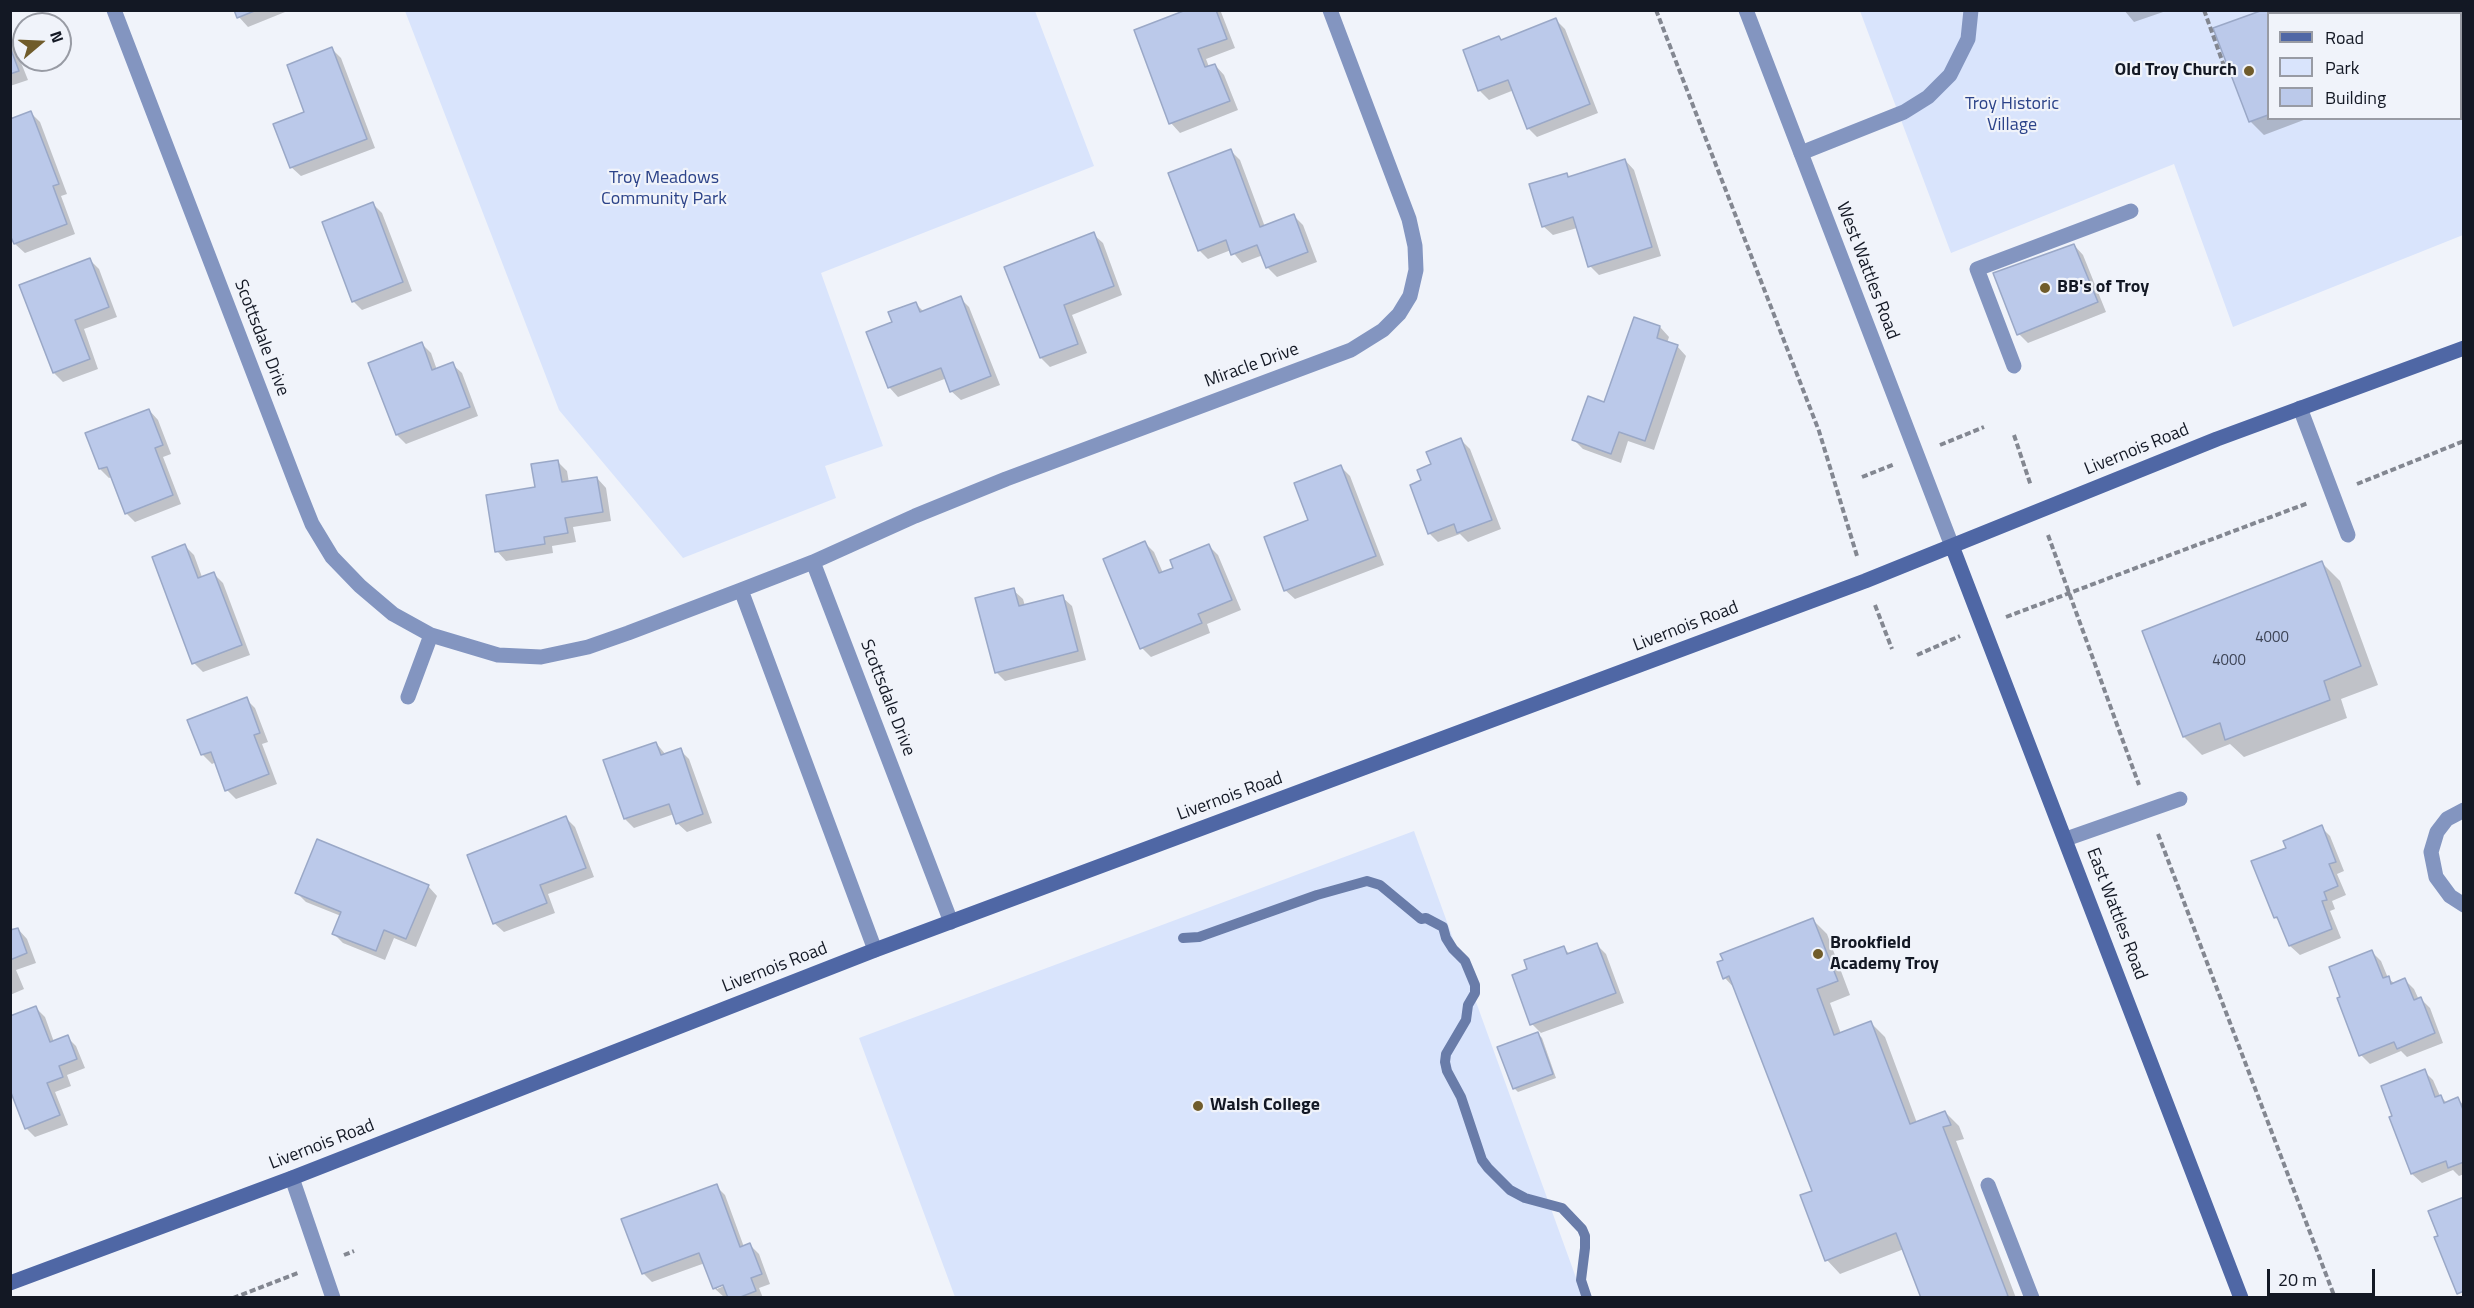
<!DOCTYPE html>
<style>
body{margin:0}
#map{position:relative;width:2474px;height:1308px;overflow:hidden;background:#f0f3fa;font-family:"Titillium Web",sans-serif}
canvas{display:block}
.frame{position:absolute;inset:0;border:12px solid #131824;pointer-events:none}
.legend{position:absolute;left:2267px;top:12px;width:195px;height:108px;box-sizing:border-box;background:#f0f3fa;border:2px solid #989ba4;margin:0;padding:8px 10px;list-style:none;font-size:18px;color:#131824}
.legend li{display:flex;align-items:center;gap:12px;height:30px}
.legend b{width:30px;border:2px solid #989ba4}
.north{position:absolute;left:12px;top:12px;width:60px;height:60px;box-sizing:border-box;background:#f0f3fa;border:2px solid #989ba4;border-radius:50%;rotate:71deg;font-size:16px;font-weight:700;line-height:24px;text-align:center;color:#131824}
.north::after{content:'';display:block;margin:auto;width:21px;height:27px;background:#705c2b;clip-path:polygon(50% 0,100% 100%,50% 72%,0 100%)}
.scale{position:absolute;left:2267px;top:1269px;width:108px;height:27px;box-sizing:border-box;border:3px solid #131824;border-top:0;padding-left:8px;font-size:18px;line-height:21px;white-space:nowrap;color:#131824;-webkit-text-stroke:4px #f0f3fa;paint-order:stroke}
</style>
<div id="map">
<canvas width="2474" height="1308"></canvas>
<div class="frame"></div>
<ul class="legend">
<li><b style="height:8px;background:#4f67a5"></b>Road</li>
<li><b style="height:16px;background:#d9e4fc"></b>Park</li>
<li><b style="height:16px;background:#bbc9ea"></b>Building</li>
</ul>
<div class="north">N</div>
<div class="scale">20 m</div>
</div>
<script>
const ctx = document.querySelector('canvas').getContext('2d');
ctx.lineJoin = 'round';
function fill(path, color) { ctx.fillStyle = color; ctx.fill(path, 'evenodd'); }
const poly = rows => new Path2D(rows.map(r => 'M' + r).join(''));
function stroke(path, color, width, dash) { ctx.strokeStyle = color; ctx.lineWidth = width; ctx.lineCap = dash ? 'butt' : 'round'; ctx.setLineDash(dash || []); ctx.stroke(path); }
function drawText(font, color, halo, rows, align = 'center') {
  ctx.font = font + ' "Titillium Web",sans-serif'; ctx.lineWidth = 4.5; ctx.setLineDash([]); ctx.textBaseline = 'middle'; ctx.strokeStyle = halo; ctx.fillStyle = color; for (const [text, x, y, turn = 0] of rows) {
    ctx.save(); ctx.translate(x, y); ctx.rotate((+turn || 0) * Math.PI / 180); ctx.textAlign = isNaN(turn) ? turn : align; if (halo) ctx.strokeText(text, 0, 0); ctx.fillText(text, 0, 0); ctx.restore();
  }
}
fill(poly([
 [405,11,1035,11,1094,166,821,273,883,446,825,466,836,498,683,558,559,410],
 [1860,11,2463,11,2463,235,2233,327,2174,164,1951,253],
 [2268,14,2460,14,2460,118,2268,118],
 [1414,831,1583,1297,955,1297,859,1038]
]), '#d9e4fc');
fill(poly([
 [236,10,290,10,248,27,239,17],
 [1191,10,1221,12,1235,48,1206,59,1209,67,1215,65,1224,75,1238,110,1180,133,1171,123,1136,31],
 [2124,10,2169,10,2134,22],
 [2270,10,2273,14,2268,14,2268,118,2309,118,2264,135,2250,121,2215,29],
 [1556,20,1565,29,1598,113,1537,137,1528,128,1514,90,1489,100,1480,91,1465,51,1499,37,1502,41],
 [10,35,28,80,10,86],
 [332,49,341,58,375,148,301,176,291,167],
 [31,113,40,122,67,194,61,196,75,234,25,253,15,244,10,231],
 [1231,151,1240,160,1265,227,1294,216,1303,225,1317,262,1277,277,1267,267,1263,255,1242,263,1231,250,1208,259,1199,250],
 [1625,160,1634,170,1661,256,1599,275,1590,266,1577,228,1553,235,1543,226,1566,174,1570,178],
 [373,204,382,213,412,291,362,310,353,301],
 [1093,234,1103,243,1122,295,1072,315,1087,353,1050,367,1041,358],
 [2074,245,2083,255,2106,312,2028,343,2019,334],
 [90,260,99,269,117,317,84,329,98,369,63,382,54,373,21,286],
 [960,298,969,307,1000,385,961,400,951,391,947,378,898,397,889,387,894,323,916,304,924,312],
 [1660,327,1669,337,1667,343,1677,346,1686,356,1654,450,1628,441,1621,463,1583,449,1574,440,1605,404],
 [422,344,431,353,437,370,452,364,462,373,478,416,406,444,397,435],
 [149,410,158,420,171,454,163,457,181,504,135,522,126,513,112,477,109,478,100,469],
 [1461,440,1470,449,1501,529,1468,542,1460,534,1438,542,1429,533,1433,465],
 [557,461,567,471,569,483,597,478,606,488,611,521,573,527,576,542,552,546,553,553,506,561,497,551,536,488],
 [1341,467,1350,476,1384,565,1295,599,1285,590],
 [1145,543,1154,552,1163,573,1175,568,1209,546,1218,555,1241,610,1207,624,1210,633,1151,657,1142,648],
 [185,546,194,555,202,577,213,573,223,583,250,655,203,672,194,663],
 [2322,563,2340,581,2378,685,2341,699,2347,718,2244,757,2230,744,2202,755,2184,737],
 [1013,590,1023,599,1025,606,1062,597,1072,606,1086,660,1005,681,996,672],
 [246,699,255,708,268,742,262,744,277,784,236,799,227,790,216,762,212,764,202,754],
 [656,743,666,755,680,750,689,759,712,823,687,832,677,823,674,814,634,828,625,819],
 [566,818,575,827,594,877,548,894,555,913,504,932,494,923],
 [2321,827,2330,836,2344,871,2337,874,2346,895,2332,901,2335,909,2330,911,2341,938,2300,955,2290,946,2282,924,2275,917,2288,848],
 [428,886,437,896,416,947,394,938,385,960,343,943,334,934,341,916,306,902,297,893],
 [1813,920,1827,934,1850,995,1830,1003,1841,1034,1871,1023,1885,1037,1917,1123,1945,1112,1959,1126,1964,1139,1956,1141,2016,1298,1923,1298,1904,1249,1840,1274,1827,1260,1814,1192,1736,990,1725,978,1719,963],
 [18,929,27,939,36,963,16,970,24,989,10,995,10,932],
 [1597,945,1606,954,1624,1003,1538,1034,1542,1038,1556,1078,1518,1092,1514,1088,1499,1048,1541,1033,1532,1024,1529,970,1563,948,1570,954],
 [2372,952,2381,961,2388,978,2395,984,2405,980,2414,989,2419,1000,2421,999,2430,1008,2443,1043,2407,1057,2401,1051,2370,1064,2361,1055],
 [36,1008,45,1017,54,1042,67,1037,76,1046,85,1068,67,1075,71,1086,55,1092,68,1125,35,1137,26,1128],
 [2424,1071,2433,1080,2440,1096,2447,1103,2457,1099,2464,1105,2464,1174,2459,1176,2453,1170,2422,1183,2412,1174,2391,1118],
 [716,1186,725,1195,744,1247,750,1245,759,1254,770,1284,759,1288,763,1298,729,1298,728,1295,724,1297,714,1288,705,1263,652,1282,643,1273],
 [731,1283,717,1289,717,1286]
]), '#0003');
stroke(poly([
 [1183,938,1199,937,1317,895,1367,881,1380,885,1421,919,1426,918,1443,927,1446,938,1453,949,1465,961,1475,985,1475,993,1468,1005,1466,1020,1446,1054,1445,1062,1447,1071,1461,1097,1482,1160,1488,1168,1510,1190,1525,1198,1562,1208,1582,1229,1585,1236,1585,1248,1581,1280,1587,1298]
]), '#697ca9', 10);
const building = poly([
 [234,10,257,10,237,18,234,10],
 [1186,10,1216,10,1227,39,1198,49,1205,67,1215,64,1230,101,1169,124,1134,30,1186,10],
 [2263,10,2271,10,2272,14,2268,14,2268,115,2249,122,2213,28,2263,10],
 [2319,10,2349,10,2350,14,2310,14,2319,10],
 [1556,18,1590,104,1527,129,1508,80,1478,91,1463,50,1499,36,1501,40,1556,18],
 [10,47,19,71,10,74,10,47],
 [332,47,367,139,290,168,273,124,304,112,287,65,332,47],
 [31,111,59,184,53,186,67,224,14,244,10,235,10,119,31,111],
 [1231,149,1260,227,1294,214,1308,252,1266,268,1257,245,1231,255,1226,240,1198,251,1168,173,1231,149],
 [1625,159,1652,247,1588,267,1573,217,1542,227,1529,184,1567,173,1568,177,1625,159],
 [373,202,403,282,352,302,322,222,373,202],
 [1094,232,1114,286,1064,305,1078,344,1040,358,1004,267,1094,232],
 [2074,244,2098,302,2017,335,1993,273,2074,244],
 [90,258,109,307,75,320,90,359,53,373,19,285,90,258],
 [961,296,991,376,950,392,941,368,888,388,866,332,892,322,888,312,916,302,920,312,961,296],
 [1634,317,1660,326,1657,338,1678,345,1645,441,1619,432,1611,454,1572,440,1588,396,1604,402,1634,317],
 [422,342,432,370,453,362,470,407,396,435,368,363,422,342],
 [149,409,163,445,155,448,173,495,125,514,107,467,99,469,85,433,149,409],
 [1461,438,1492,520,1457,533,1454,524,1428,534,1410,485,1421,480,1417,470,1431,464,1426,452,1461,438],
 [558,460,562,482,597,477,603,512,565,518,568,533,544,537,545,544,495,552,486,495,535,487,531,464,558,460],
 [1341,465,1376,556,1284,591,1264,537,1308,520,1294,483,1341,465],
 [1145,541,1159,573,1173,568,1170,560,1209,544,1232,600,1198,614,1202,623,1140,649,1103,559,1145,541],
 [185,544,198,578,214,572,242,645,192,664,152,557,185,544],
 [2322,561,2361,666,2324,681,2330,700,2225,740,2220,723,2183,737,2142,631,2322,561],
 [1014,588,1019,606,1063,595,1078,651,995,673,975,598,1014,588],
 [247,697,260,733,254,735,269,774,225,791,211,752,201,755,187,720,247,697],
 [656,742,661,755,681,748,703,814,676,824,669,804,624,819,603,760,656,742],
 [566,816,586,868,540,885,547,903,493,924,467,855,566,816],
 [2322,825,2336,862,2329,864,2338,886,2324,892,2327,900,2322,901,2332,929,2289,946,2277,917,2274,918,2251,861,2286,848,2283,841,2322,825],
 [317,839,429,885,406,939,384,930,376,951,332,934,341,912,295,893,317,839],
 [1813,918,1838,981,1817,989,1834,1035,1871,1021,1910,1124,1945,1111,1951,1125,1943,1127,2008,1296,2002,1298,1921,1298,1896,1233,1825,1261,1800,1195,1812,1191,1729,976,1723,979,1717,962,1723,960,1720,954,1813,918],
 [18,928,27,953,10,960,10,930,18,928],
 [1597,943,1616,993,1530,1025,1512,975,1527,969,1524,960,1564,946,1567,954,1597,943],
 [2372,950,2383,978,2389,976,2391,984,2405,978,2414,1000,2421,997,2435,1033,2397,1049,2394,1042,2359,1056,2337,998,2340,997,2329,967,2372,950],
 [36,1006,50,1042,68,1035,77,1059,59,1066,63,1077,47,1083,60,1115,25,1129,10,1090,10,1016,36,1006],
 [1538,1032,1553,1074,1513,1089,1497,1047,1538,1032],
 [2425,1069,2435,1097,2441,1095,2444,1103,2458,1097,2464,1112,2464,1162,2448,1168,2446,1161,2411,1174,2389,1117,2392,1116,2381,1086,2425,1069],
 [717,1184,740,1247,750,1243,762,1274,751,1278,756,1291,738,1298,728,1298,723,1285,713,1289,699,1253,642,1274,621,1219,717,1184],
 [2464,1197,2464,1291,2457,1294,2434,1237,2438,1236,2428,1211,2464,1197]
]);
fill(building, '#bbc9ea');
stroke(building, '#9aa8c7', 1.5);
stroke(poly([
 [1656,10,1819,431,1857,556],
 [2204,10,2228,77],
 [2291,10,2292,14],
 [2375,10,2376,14],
 [2014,435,2031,486],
 [1940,445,1984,427],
 [1862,477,1895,464],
 [2357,484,2464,441],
 [2048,535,2139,785],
 [1875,605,1892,649],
 [2006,617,2308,503],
 [1917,655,1960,636],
 [2158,834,2335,1298],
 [344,1255,354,1251],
 [233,1298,298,1273]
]), '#838791', 4, [6, 3]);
stroke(poly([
 [1801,153,1904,112,1928,97,1950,75,1968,39,1971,10],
 [2014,366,1977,269,2131,211],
 [2300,408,2348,535],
 [2066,839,2180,799],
 [292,1178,333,1298],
 [1988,1185,2032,1298]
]), '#8395c0', 15);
stroke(poly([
 [114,10,298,489,312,524,332,557,360,586,393,614,431,635,498,655,541,657,588,647,628,633,741,590,813,562,915,516,1006,479,1351,350,1383,330,1399,314,1410,296,1416,270,1415,246,1409,219,1330,10],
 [813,562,951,922],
 [741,590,875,950],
 [408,697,431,635],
 [2464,810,2447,819,2437,832,2431,852,2436,877,2450,896,2464,905]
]), '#8395c0', 15);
stroke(poly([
 [1746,10,1952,546]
]), '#8395c0', 15);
stroke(poly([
 [1952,546,2241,1298],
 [10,1283,292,1178,875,950,1865,581,2217,439,2464,348]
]), '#4f67a5', 15);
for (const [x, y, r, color] of [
 [2249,71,6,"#705c2b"],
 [2045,288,6,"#705c2b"],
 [1818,954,6,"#705c2b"],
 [1198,1106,6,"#705c2b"]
]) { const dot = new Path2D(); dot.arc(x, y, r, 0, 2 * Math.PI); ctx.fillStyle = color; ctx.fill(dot); stroke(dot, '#f0f3fa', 2); }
drawText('15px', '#3d4456', null, [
 ["4000",2272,638],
 ["4000",2229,661]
]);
drawText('bold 18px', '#131824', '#f0f3fa', [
 ["Old Troy Church",2237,71,"right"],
 ["BB's of Troy",2057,288],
 ["Brookfield",1830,944],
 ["Academy Troy",1830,965],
 ["Walsh College",1210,1106]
], 'left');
drawText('18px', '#2c4389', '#f0f3fa', [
 ["Troy Historic",2012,105],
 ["Village",2012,126],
 ["Troy Meadows",664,179],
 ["Community Park",664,200]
]);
drawText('18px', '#131824', '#f0f3fa', [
 ["West Wattles Road",1867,271,69],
 ["Scottsdale Drive",261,338,69],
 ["Miracle Drive",1252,366,-20],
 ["Livernois Road",2137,450,-22],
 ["Livernois Road",1686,627,-21],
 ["Scottsdale Drive",887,698,69],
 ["Livernois Road",1230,797,-20],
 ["East Wattles Road",2116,914,69],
 ["Livernois Road",775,968,-21],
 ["Livernois Road",322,1145,-21]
]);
</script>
